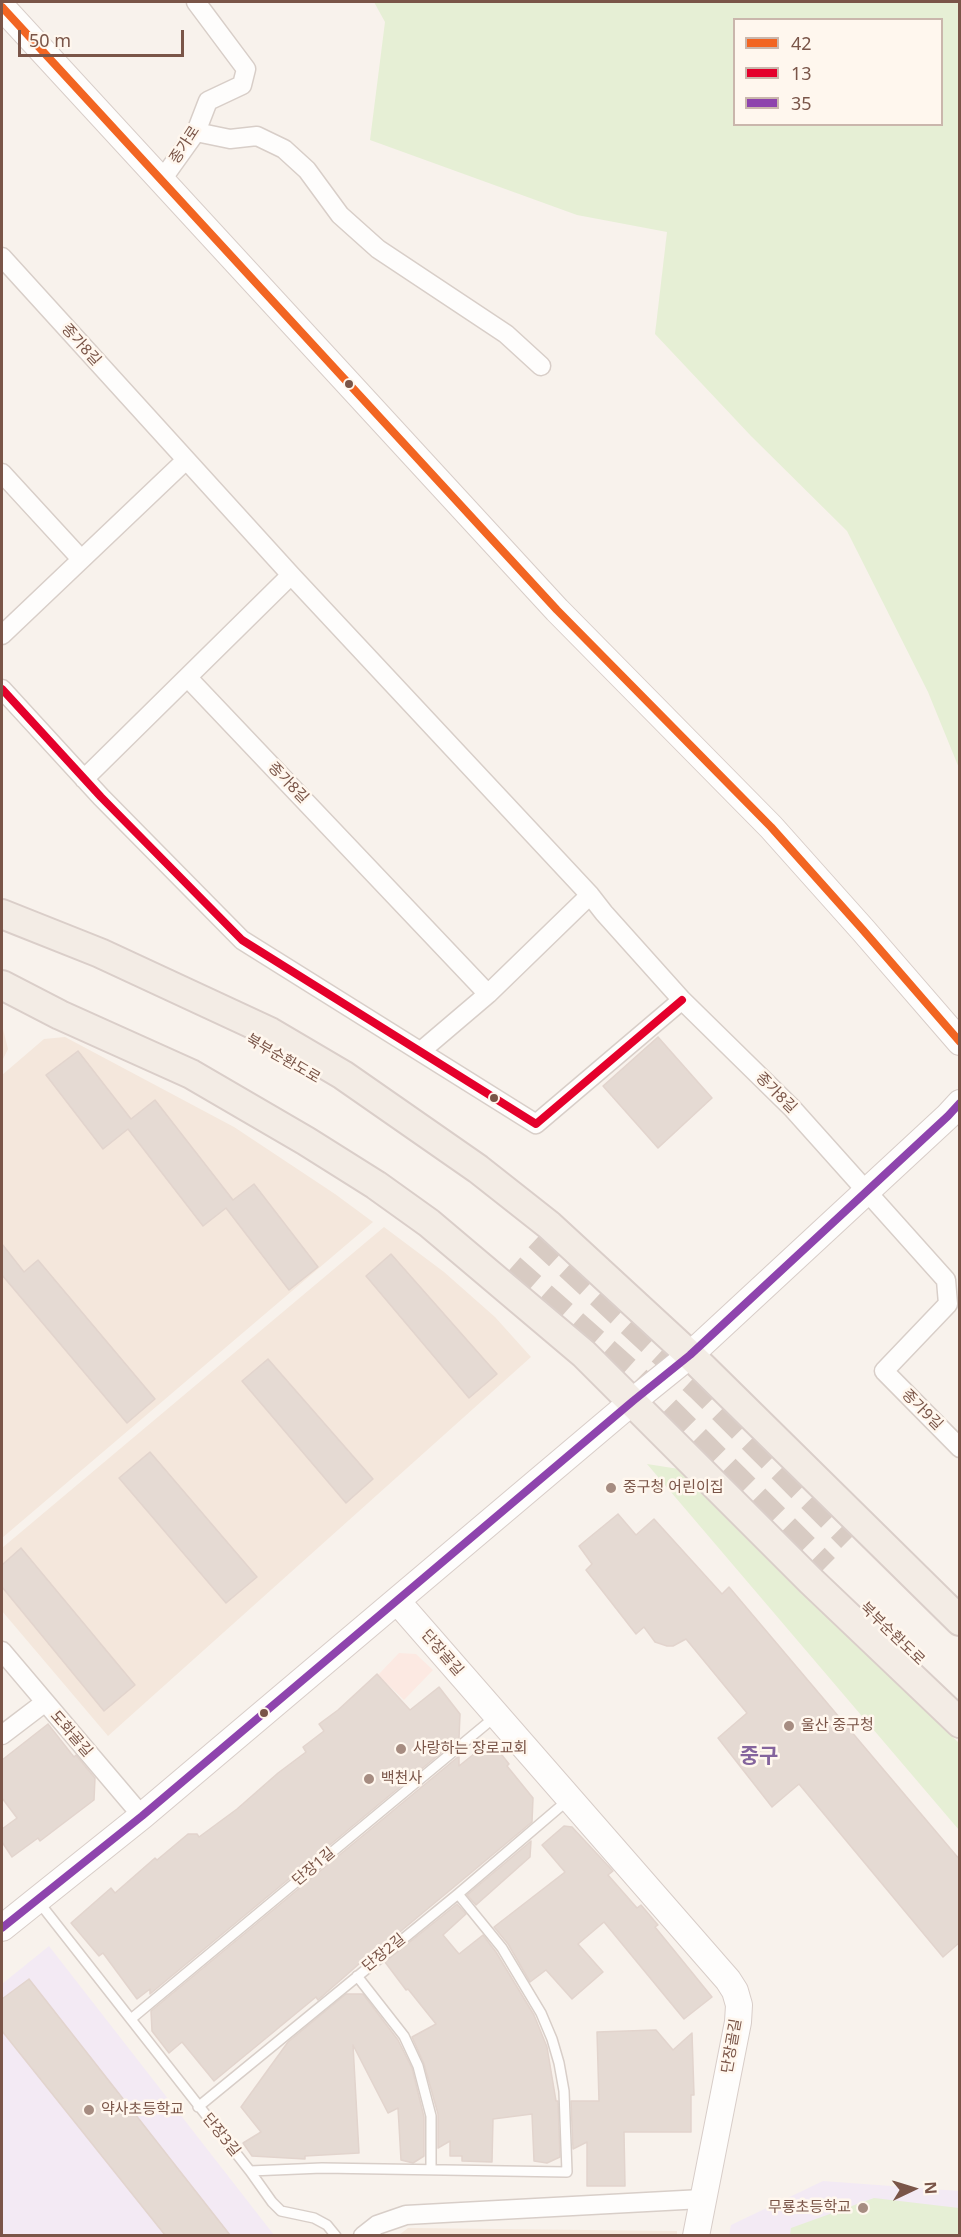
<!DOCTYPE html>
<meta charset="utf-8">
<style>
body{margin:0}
#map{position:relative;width:961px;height:2237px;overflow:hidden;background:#f8f2ec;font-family:"Noto Sans",sans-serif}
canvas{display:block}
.frame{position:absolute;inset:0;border:3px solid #7a5548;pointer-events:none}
.legend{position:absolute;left:733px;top:18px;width:210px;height:108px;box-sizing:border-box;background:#fff7ee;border:2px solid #cab6ac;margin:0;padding:8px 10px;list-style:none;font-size:18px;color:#7a5548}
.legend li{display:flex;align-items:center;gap:12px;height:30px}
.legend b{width:30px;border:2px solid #cab6ac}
.north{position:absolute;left:883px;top:2159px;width:60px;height:60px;-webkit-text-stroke:4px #fff7ee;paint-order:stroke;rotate:86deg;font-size:16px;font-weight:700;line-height:24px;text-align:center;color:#7a5548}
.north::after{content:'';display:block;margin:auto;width:21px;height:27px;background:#7a5548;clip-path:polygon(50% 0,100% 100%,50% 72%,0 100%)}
.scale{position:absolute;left:18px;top:30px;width:166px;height:27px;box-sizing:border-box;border:3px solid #7a5548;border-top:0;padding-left:8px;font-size:18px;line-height:21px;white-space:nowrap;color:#7a5548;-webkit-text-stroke:4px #fff7ee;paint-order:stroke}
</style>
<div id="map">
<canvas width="961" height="2237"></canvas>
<div class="frame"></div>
<ul class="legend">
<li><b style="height:8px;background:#f26522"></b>42</li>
<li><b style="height:8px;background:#e4002b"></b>13</li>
<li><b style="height:8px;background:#8e44ad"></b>35</li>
</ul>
<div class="north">N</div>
<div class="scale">50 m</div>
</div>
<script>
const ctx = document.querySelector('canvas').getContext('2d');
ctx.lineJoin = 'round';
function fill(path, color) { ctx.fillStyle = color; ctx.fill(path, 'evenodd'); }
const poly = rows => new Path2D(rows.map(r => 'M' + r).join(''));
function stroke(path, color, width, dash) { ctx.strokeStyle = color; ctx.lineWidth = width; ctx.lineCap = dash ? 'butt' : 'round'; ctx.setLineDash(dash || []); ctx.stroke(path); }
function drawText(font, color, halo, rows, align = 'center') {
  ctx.font = font + ' "Noto Sans","Noto Sans KR",sans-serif'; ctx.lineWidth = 5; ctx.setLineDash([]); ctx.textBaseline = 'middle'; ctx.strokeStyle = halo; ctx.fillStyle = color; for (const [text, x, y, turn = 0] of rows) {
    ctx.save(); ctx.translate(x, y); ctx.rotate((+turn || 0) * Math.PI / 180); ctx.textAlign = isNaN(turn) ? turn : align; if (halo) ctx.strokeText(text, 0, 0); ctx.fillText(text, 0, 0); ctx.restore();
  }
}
fill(poly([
 [2,1025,8,1049,2,1061],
 [65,1037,234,1127,335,1194,373,1222,2,1538,2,1075,44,1039],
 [384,1227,444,1272,495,1317,531,1357,108,1736,2,1611,2,1548],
 [408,2228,677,2231,677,2236,399,2235]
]), '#f4e7dc');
fill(poly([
 [399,1653,416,1654,433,1670,404,1700,378,1675]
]), '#fce9e2');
fill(poly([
 [49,1946,274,2235,2,2236,2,1984],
 [823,2181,959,2191,959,2235,729,2236,731,2225]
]), '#f3eaf4');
fill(poly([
 [374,2,959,2,959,768,928,692,847,531,751,436,655,334,667,232,577,215,370,140,385,22],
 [734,20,942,20,942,124,734,124],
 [647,1464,679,1469,959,1743,959,1830],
 [874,2198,959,2208,959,2235,790,2235,791,2228]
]), '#e6efd5');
const building = poly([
 [658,1037,712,1098,658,1148,603,1086,658,1037],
 [78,1051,131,1119,155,1100,233,1200,254,1184,318,1267,289,1290,226,1208,203,1226,128,1129,103,1149,46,1075,78,1051],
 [2,1244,24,1272,38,1260,155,1399,127,1423,2,1275,2,1244],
 [391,1254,497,1374,469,1398,366,1276,391,1254],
 [268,1359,373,1479,346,1503,242,1381,268,1359],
 [150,1452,257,1577,226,1603,119,1478,150,1452],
 [618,1514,636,1535,654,1519,722,1594,729,1587,960,1860,960,1942,943,1957,799,1784,772,1807,718,1738,747,1713,686,1639,673,1646,667,1646,655,1642,644,1627,636,1634,586,1570,592,1564,579,1546,618,1514],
 [21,1548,135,1685,104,1711,2,1587,2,1565,21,1548],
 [377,1674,410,1710,439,1687,460,1714,459,1738,150,1994,150,1989,137,1999,103,1953,99,1956,71,1923,111,1888,115,1893,155,1858,157,1860,188,1834,197,1834,199,1837,237,1809,278,1773,306,1752,303,1747,324,1731,319,1724,338,1710,377,1674],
 [48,1724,74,1757,76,1755,95,1778,94,1800,40,1841,38,1838,12,1857,2,1842,2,1829,17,1818,2,1798,2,1760,48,1724],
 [485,1745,494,1745,509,1764,507,1766,533,1798,532,1822,377,1951,376,1949,318,2000,316,1997,214,2081,182,2042,169,2053,152,2031,151,2011,459,1756,459,1766,485,1745],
 [564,1826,572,1827,613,1871,608,1875,637,1908,641,1905,658,1925,655,1927,712,1997,684,2019,604,1922,578,1944,603,1972,572,1999,546,1970,530,1982,508,1944,494,1927,565,1872,542,1845,564,1826],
 [531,1841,530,1857,476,1905,467,1895,531,1841],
 [457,1904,466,1914,443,1935,459,1954,483,1935,496,1952,534,2015,547,2047,556,2101,558,2101,560,2157,547,2163,534,2161,532,2114,493,2119,492,2162,462,2161,462,2156,450,2156,450,2141,438,2148,438,2114,424,2064,412,2037,436,2024,408,1989,406,1990,385,1962,457,1904],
 [29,1979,230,2235,165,2235,2,2031,2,1999,29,1979],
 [346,1994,363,1994,398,2040,412,2068,424,2117,424,2156,413,2163,401,2160,398,2108,388,2113,353,2045,359,2153,305,2156,305,2159,252,2156,243,2143,261,2132,241,2107,288,2042,346,1994],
 [656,2030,673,2050,692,2033,694,2095,691,2095,691,2132,624,2132,625,2186,587,2186,587,2142,573,2149,571,2101,599,2101,597,2032,656,2030]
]);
fill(building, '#e5dad3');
stroke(building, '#e2d4cd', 1.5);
stroke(poly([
 [538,1237,702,1389,851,1538],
 [511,1268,634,1377,825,1568]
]), '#d8cbc3', 28, [28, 14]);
const lane = poly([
 [38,1901,250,2171,272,2202,281,2211,314,2218,327,2225,336,2236],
 [357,1976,404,2036,418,2066,431,2116,431,2170],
 [131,2019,496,1716],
 [198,2107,458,1894,568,1800],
 [250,2171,322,2168,567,2172,564,2091,559,2063,552,2039,541,2013,502,1948,458,1894]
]);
const street = poly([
 [196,132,230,139,257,136,284,149,307,170,340,215,378,249,506,334,541,366],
 [161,181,196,132,208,101,242,85,246,69,196,2],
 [2,257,291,575,590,895,604,913,682,1000,792,1108,946,1280,948,1304,884,1371,960,1448],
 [2,473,81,559],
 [2,635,186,460],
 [188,678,488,994],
 [2,689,101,797,242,940,536,1124,682,1000],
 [84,779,291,575],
 [421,1051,488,994,590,895],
 [2,1651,142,1816],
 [2,1735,44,1703],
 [363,2236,377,2225,406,2215,702,2199]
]);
const secondary = poly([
 [2,7,557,610,771,827,863,930,960,1042],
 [397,1601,728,1980,735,1991,739,2005,738,2022,696,2236],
 [2,1928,142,1816,633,1401,690,1355,948,1116,960,1103]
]);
const primary = poly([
 [2,914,100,953,270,1032,343,1075,478,1169,549,1225,690,1355,960,1621],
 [2,985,60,1015,191,1074,306,1141,376,1185,429,1223,584,1354,811,1581,960,1723]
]);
stroke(lane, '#d8cec8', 12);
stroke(street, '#d8cec8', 21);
stroke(secondary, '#d8cdc8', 28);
stroke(primary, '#dacec9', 32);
stroke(lane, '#fefdfc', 9);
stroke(street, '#fefdfc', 18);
stroke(secondary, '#fefdfc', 26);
stroke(primary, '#f3ece5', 28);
stroke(poly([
 [2,7,557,610,771,827,863,930,960,1042]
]), '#f26522', 8);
stroke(poly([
 [2,689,101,797,242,940,536,1124,682,1000]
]), '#e4002b', 8);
stroke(poly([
 [2,1928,142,1816,633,1401,690,1355,948,1116,960,1103]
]), '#8e44ad', 8);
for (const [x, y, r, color] of [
 [349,384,5,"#7a5548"],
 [494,1098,5,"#7a5548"],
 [611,1488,6,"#a68c81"],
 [264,1713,5,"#7a5548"],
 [789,1726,6,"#a68c81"],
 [401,1749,6,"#a68c81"],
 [369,1779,6,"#a68c81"],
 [89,2110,6,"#a68c81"],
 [863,2208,6,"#a68c81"]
]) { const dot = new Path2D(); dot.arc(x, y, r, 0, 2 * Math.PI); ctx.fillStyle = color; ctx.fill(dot); stroke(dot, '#fff7ee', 2); }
drawText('15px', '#7a5548', '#fff7ee', [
 ["종가로",185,145,-57],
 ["종가8길",81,345,48],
 ["종가8길",288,783,46],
 ["북부순환도로",283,1059,30],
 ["종가8길",776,1093,45],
 ["종가9길",922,1410,45],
 ["북부순환도로",892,1634,44],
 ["단장골길",442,1653,49],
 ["도화골길",71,1734,49],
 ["단장1길",314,1867,-40],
 ["단장2길",384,1953,-39],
 ["단장골길",732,2046,-80],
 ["단장3길",221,2135,51]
]);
drawText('15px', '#7a5548', '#fff7ee', [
 ["중구청 어린이집",623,1488],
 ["울산 중구청",801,1726],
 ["사랑하는 장로교회",413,1749],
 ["백천사",381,1779],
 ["약사초등학교",101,2110],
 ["무룡초등학교",851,2208,"right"]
], 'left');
drawText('bold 21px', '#84649d', '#fff7ee', [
 ["중구",759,1757]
]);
</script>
